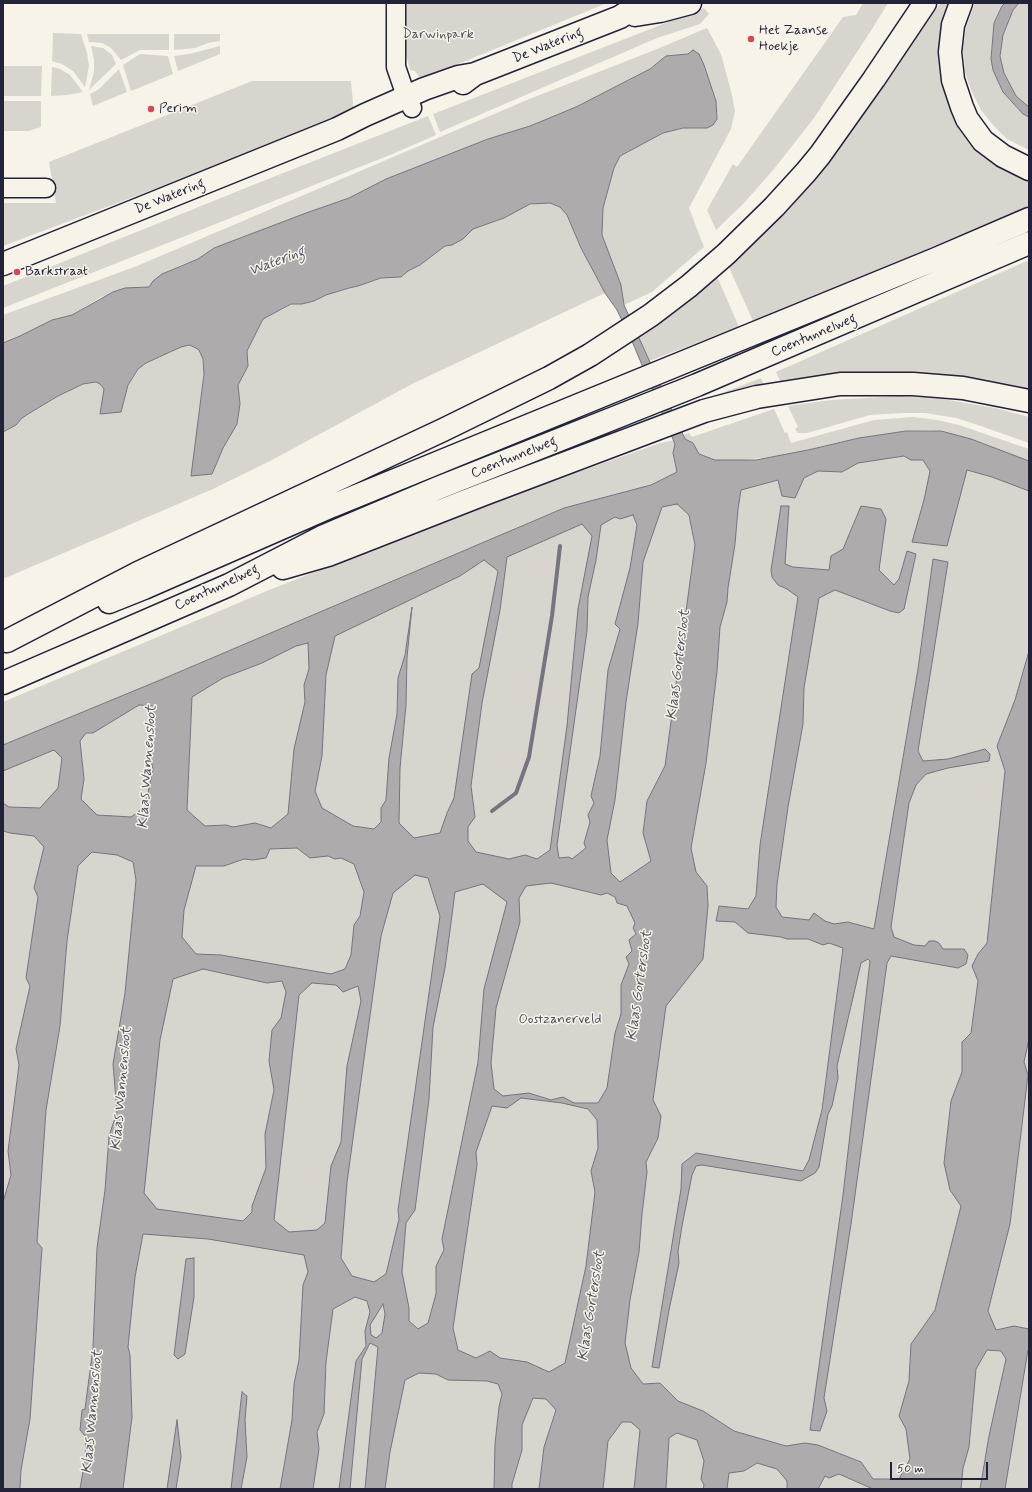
<!DOCTYPE html>
<style>
body{margin:0}
#map{position:relative;width:1032px;height:1492px;overflow:hidden;background:#f7f3e8;font-family:Mynerve,sans-serif}
canvas{display:block}
.frame{position:absolute;inset:0;border:4px solid #22223b;pointer-events:none}
.scale{position:absolute;left:890px;top:1462px;width:98px;height:18px;box-sizing:border-box;border:2px solid #22223b;border-top:0;padding-left:5px;font-size:12px;line-height:14px;white-space:nowrap;color:#22223b;-webkit-text-stroke:3px #f7f3e8;paint-order:stroke}
</style>
<div id="map">
<canvas width="1032" height="1492"></canvas>
<div class="frame"></div>
<div class="scale">50 m</div>
</div>
<script>
const ctx = document.querySelector('canvas').getContext('2d');
ctx.lineJoin = 'round';
function fill(path, color) { ctx.fillStyle = color; ctx.fill(path, 'evenodd'); }
const poly = rows => new Path2D(rows.map(r => 'M' + r).join(''));
function stroke(path, color, width, dash) { ctx.strokeStyle = color; ctx.lineWidth = width; ctx.lineCap = dash ? 'butt' : 'round'; ctx.setLineDash(dash || []); ctx.stroke(path); }
function drawText(font, color, halo, rows, align = 'center') {
  ctx.font = font + ' Mynerve,sans-serif'; ctx.lineWidth = 3; ctx.setLineDash([]); ctx.textBaseline = 'middle'; ctx.strokeStyle = halo; ctx.fillStyle = color; for (const [text, x, y, turn = 0] of rows) {
    ctx.save(); ctx.translate(x, y); ctx.rotate((+turn || 0) * Math.PI / 180); ctx.textAlign = isNaN(turn) ? turn : align; if (halo) ctx.strokeText(text, 0, 0); ctx.fillText(text, 0, 0); ctx.restore();
  }
}
fill(poly([
 [406,3,607,3,429,76,419,77,415,71,410,70,406,54],
 [863,3,888,3,872,29,814,118,774,169,744,203,716,230,707,210,733,164,737,167,843,17,856,15],
 [941,3,955,3,956,104,1029,174,1029,207,753,321,727,263,859,112],
 [975,3,1005,3,1002,6,994,23,991,59,1003,92,1023,114,1029,117,1029,150,1007,139,993,125,981,110,971,90,965,72,963,50,966,27],
 [1019,3,1029,3,1029,107,1016,96,1004,73,1000,56,1003,35,1013,10],
 [704,8,709,14,700,24,657,38,440,132,433,114],
 [707,28,721,54,732,95,735,111,731,129,689,208,704,247,652,292,624,305,621,285,602,235,603,208,614,168,620,156,663,133,683,128,707,128,713,125,717,119,716,101,704,65,688,54,666,56,650,69,576,107,530,126,488,139,386,179,349,198,306,213,214,248,198,259,181,265,153,281,149,287,139,288,101,297,72,315,52,320,20,336,3,343,3,315,137,266,527,100,657,49],
 [53,33,81,34,87,53,89,66,85,87,73,71,62,64,52,61],
 [87,34,169,34,169,50,140,50,121,60,111,48,102,43,89,42],
 [174,34,220,34,220,41,208,43,195,48,174,50],
 [91,46,103,48,112,55,116,64,89,90,94,72,94,60],
 [220,46,220,54,178,71,174,56,189,54],
 [140,54,168,56,173,74,131,91,123,65],
 [3,66,42,66,41,96,3,96],
 [52,67,60,69,70,75,83,92,67,95,51,96],
 [119,69,127,92,93,106,90,94,99,89],
 [252,81,351,81,354,114,3,246,3,203,56,203,49,162],
 [3,101,41,101,41,127,29,131,3,131],
 [428,116,436,135,390,155,3,308,3,286,258,183],
 [538,203,550,203,560,207,567,215,581,248,605,293,412,384,272,460,213,489,3,579,3,432,16,425,22,418,58,396,83,384,96,382,100,384,121,412,128,385,138,369,146,363,181,347,189,345,194,347,199,350,203,359,204,374,199,413,212,474,240,404,238,385,248,366,247,351,263,319,291,304,302,304,314,301,326,295,349,288,358,286,381,278,401,277,408,271,420,265,445,246,452,245,463,239,473,229,504,218,524,206],
 [1029,260,1029,394,962,376,899,372,855,374,781,383,776,372],
 [716,274,739,327,649,361,638,337,665,318],
 [761,378,765,388,675,411],
 [900,396,943,399,995,408,1029,417,1029,443,975,424,956,418,925,413,902,413,870,415,807,433,798,433,795,429,798,427,788,406,831,400],
 [774,409,785,433,787,432,791,443,874,420,913,417,937,420,959,425,1029,449,1029,1489,3,1489,3,750,504,533,165,678,3,745,3,702,274,588,492,503,657,444,674,440,674,442,674,438,689,433,692,437],
 [929,430,941,431,971,439,756,462,744,460,780,456,859,438,906,431],
 [576,505,505,532,564,508]
]), '#d8d5cf');
const water = poly([
 [1005,3,1019,3,1013,10,1003,35,1000,56,1004,73,1016,96,1029,107,1029,117,1023,114,1003,92,993,70,991,59,994,23,1002,6,1005,3],
 [693,50,699,54,704,65,716,101,717,119,713,125,707,128,683,128,663,133,620,156,614,168,603,208,602,235,621,285,624,305,685,439,693,443,699,454,715,460,756,460,808,450,859,438,906,431,941,431,971,439,1029,461,1029,491,992,477,967,470,947,546,912,542,924,500,930,471,923,460,911,460,904,456,858,463,842,472,818,471,804,478,795,498,782,496,778,480,741,490,738,509,735,544,728,588,727,602,720,627,717,671,706,763,691,848,696,872,707,886,708,906,703,959,666,1006,653,1100,661,1116,658,1138,646,1162,647,1172,642,1214,639,1252,630,1300,625,1343,631,1368,643,1384,660,1383,678,1401,703,1411,734,1431,786,1446,805,1443,818,1445,861,1462,873,1479,899,1479,910,1459,906,1429,899,1416,909,1381,911,1344,935,1310,961,1206,950,1190,944,1163,951,1101,962,1072,962,1042,971,1033,978,981,972,966,978,954,987,943,1005,771,997,746,1015,700,1029,651,1029,1039,1024,1062,1028,1075,1010,1224,988,1311,996,1330,1014,1326,1029,1329,1029,1349,1028,1350,1005,1489,980,1489,989,1436,1006,1359,1001,1351,987,1350,976,1369,969,1447,963,1468,961,1489,873,1489,839,1474,829,1478,825,1476,818,1489,787,1489,787,1481,777,1469,757,1463,744,1471,729,1473,727,1489,703,1489,704,1485,701,1479,704,1461,697,1440,677,1433,669,1438,666,1489,634,1489,640,1430,631,1422,622,1422,608,1441,603,1489,539,1489,544,1447,556,1410,546,1399,533,1398,522,1425,522,1450,512,1484,512,1489,494,1489,495,1444,499,1407,502,1394,498,1384,487,1381,448,1380,436,1374,419,1373,405,1380,390,1452,385,1489,365,1489,378,1347,370,1343,362,1359,350,1489,339,1489,356,1361,366,1346,365,1331,370,1312,367,1301,355,1297,333,1309,326,1362,324,1414,317,1432,319,1449,313,1489,280,1489,292,1420,294,1384,299,1360,303,1285,308,1272,304,1255,208,1239,143,1234,135,1277,128,1347,130,1355,132,1417,123,1489,80,1489,85,1460,86,1437,80,1430,82,1410,85,1409,93,1348,97,1248,105,1190,109,1136,117,1112,113,1064,125,993,136,880,133,862,117,855,92,852,78,866,67,941,60,1026,46,1110,37,1242,42,1248,30,1419,21,1470,20,1489,3,1489,3,1202,11,1175,8,1151,19,1065,16,1049,30,986,26,978,38,897,34,888,44,847,34,836,10,833,3,831,3,803,9,807,40,808,58,788,62,758,54,750,3,771,3,745,165,678,564,508,651,485,677,472,673,453,675,444,632,341,617,310,605,293,581,248,567,215,560,207,550,203,530,204,504,218,473,229,463,239,452,245,445,246,420,265,408,271,401,277,381,278,358,286,349,288,326,295,314,301,302,304,291,304,263,319,247,351,248,366,238,385,240,404,237,424,223,448,212,474,191,476,204,374,203,359,199,350,194,347,189,345,181,347,146,363,138,369,128,385,121,412,100,414,104,389,100,384,96,382,83,384,58,396,33,411,22,418,16,425,3,432,3,343,20,336,52,320,72,315,113,292,125,288,149,287,153,281,162,274,198,259,214,248,306,213,349,198,386,179,488,139,530,126,576,107,650,69,666,56,688,54,693,50],
 [677,504,689,515,695,545,665,766,647,801,643,833,651,861,620,882,611,873,607,840,615,800,626,702,638,623,643,562,662,507,677,504],
 [633,515,637,525,630,568,615,624,620,629,608,670,600,756,591,796,594,803,588,815,590,822,584,843,586,848,572,859,569,857,559,858,557,845,587,631,588,597,596,560,601,525,615,517,620,519,633,515],
 [582,524,592,536,578,609,567,726,550,850,537,859,525,855,509,859,476,852,468,841,468,827,475,817,471,786,482,703,500,610,507,557,582,524],
 [484,560,498,571,479,668,472,674,454,798,447,813,440,833,414,838,399,823,400,768,406,705,407,657,412,607,405,655,398,678,397,714,389,758,386,800,381,808,381,822,374,829,353,826,322,808,315,791,322,756,326,675,335,636,460,576,484,560],
 [308,643,309,669,304,685,305,702,294,749,288,814,271,828,255,823,233,827,226,825,205,826,187,810,192,697,223,678,262,663,296,646,308,643],
 [139,705,154,706,151,761,153,769,145,807,131,817,97,815,81,799,84,779,80,741,86,733,93,733,139,705],
 [297,848,310,858,328,856,335,859,341,858,354,864,364,892,360,916,354,925,351,955,345,969,331,974,221,955,196,954,182,937,184,910,196,866,224,866,244,859,253,860,266,858,270,849,297,848],
 [415,875,428,878,440,916,398,1210,399,1219,386,1274,374,1282,352,1276,341,1258,347,1182,381,936,393,893,415,875],
 [551,883,601,895,607,893,615,897,617,903,627,906,635,923,633,928,636,934,629,940,632,951,626,957,629,964,621,985,621,1014,615,1033,607,1088,598,1103,574,1103,563,1097,551,1100,529,1093,503,1096,494,1089,491,1063,496,1008,520,922,519,898,526,886,551,883],
 [483,884,507,902,484,989,478,1062,442,1239,444,1250,436,1266,436,1294,428,1323,418,1329,409,1321,409,1308,402,1272,406,1223,415,1210,429,1099,433,1027,445,968,455,892,483,884],
 [203,969,267,983,282,981,286,992,281,1018,272,1030,269,1061,274,1090,265,1134,266,1168,252,1206,252,1212,243,1221,157,1209,144,1193,160,1040,173,979,203,969],
 [312,983,336,985,343,992,358,986,361,1001,347,1066,341,1142,331,1166,325,1223,317,1230,289,1232,274,1220,299,995,312,983],
 [521,1098,562,1103,588,1109,597,1120,598,1148,591,1171,595,1192,586,1266,565,1363,549,1372,527,1362,500,1358,490,1351,476,1358,458,1350,453,1328,477,1165,476,1152,492,1106,507,1108,521,1098],
 [383,1304,385,1314,382,1333,376,1338,371,1335,370,1325,383,1304],
 [781,506,789,506,785,564,793,567,829,570,831,556,843,549,861,506,881,509,886,519,879,570,894,585,899,579,907,551,916,554,904,609,899,613,890,611,835,590,819,598,804,688,803,724,788,807,777,884,776,907,782,917,809,920,814,913,825,921,834,924,848,922,874,929,918,669,933,559,948,562,918,751,923,761,948,759,985,749,990,754,989,761,948,768,926,774,916,785,909,803,891,927,894,937,914,945,925,946,929,941,935,941,939,943,943,949,964,949,968,955,966,964,958,968,891,956,887,963,851,1224,824,1398,827,1411,820,1431,810,1430,843,1195,870,961,868,959,861,963,837,1066,838,1078,832,1106,828,1114,819,1167,815,1173,801,1181,702,1165,696,1166,692,1175,682,1226,678,1251,679,1263,669,1310,659,1368,652,1367,681,1189,682,1164,696,1153,803,1171,809,1160,822,1110,843,948,829,943,823,945,808,939,787,939,781,937,748,933,735,922,716,921,719,906,748,909,756,896,760,845,798,597,787,589,778,585,772,577,771,570,781,506],
 [194,1258,194,1297,185,1354,178,1359,174,1355,186,1259,194,1258],
 [242,1392,247,1396,245,1420,247,1457,241,1489,231,1489,242,1392],
 [177,1420,181,1457,176,1489,167,1489,177,1420]
]);
fill(water, '#aeabad');
stroke(water, '#76747f', 1);
stroke(poly([
 [492,811,516,793,529,757,552,616,560,546]
]), '#76747f', 4);
const minor = poly([
 [396,3,396,67,406,96,412,108],
 [3,188,46,188]
]);
const major = poly([
 [635,15,660,11,690,3],
 [463,83,475,74,620,17,632,9,650,3],
 [3,264,337,129,365,115,424,89,458,77,475,74]
]);
const highway = poly([
 [961,3,953,25,950,52,953,80,962,107,967,119,983,141,1003,156,1029,169],
 [283,568,328,555,484,494,704,411,757,397,840,384,913,384,963,388,1029,401],
 [109,602,144,588,332,506,936,259,1029,219],
 [7,641,138,573,443,430,549,378,590,355,651,315,689,286,726,254,774,207,806,172,820,155,874,79,925,3],
 [3,683,229,585,322,537,438,488,697,385,1029,243]
]);
stroke(minor, '#22223b', 21);
stroke(major, '#22223b', 25);
stroke(highway, '#22223b', 25);
stroke(minor, '#f7f3e8', 18);
stroke(major, '#f7f3e8', 22);
stroke(highway, '#f7f3e8', 22);
for (const [x, y, r, color] of [
 [751,39,4,"#d1495b"],
 [151,109,4,"#d1495b"],
 [17,272,4,"#d1495b"]
]) { const dot = new Path2D(); dot.arc(x, y, r, 0, 2 * Math.PI); ctx.fillStyle = color; ctx.fill(dot); stroke(dot, '#f7f3e8', 1.5); }
drawText('14px', '#22223b', '#f7f3e8', [
 ["Het Zaanse",759,31],
 ["Hoekje",759,47],
 ["Perim",159,109],
 ["Barkstraat",25,272]
], 'left');
drawText('14px', '#504f60', '#f7f3e8', [
 ["Darwinpark",438,35],
 ["Oostzanerveld",560,1020]
]);
drawText('14px', '#22223b', '#f7f3e8', [
 ["De Watering",548,46,-22],
 ["De Watering",170,197,-22],
 ["Coentunnelweg",814,336,-23],
 ["Coentunnelweg",514,458,-22],
 ["Coentunnelweg",217,588,-25]
]);
drawText('italic 15px', '#535263', '#f7f3e8', [
 ["Watering",277,262,-21],
 ["Klaas Gortersloot",679,665,-83],
 ["Klaas Wannensloot",148,767,-86],
 ["Klaas Gortersloot",640,986,-82],
 ["Klaas Wannensloot",122,1089,-85],
 ["Klaas Gortersloot",592,1306,-81],
 ["Klaas Wannensloot",93,1412,-85]
]);
</script>
